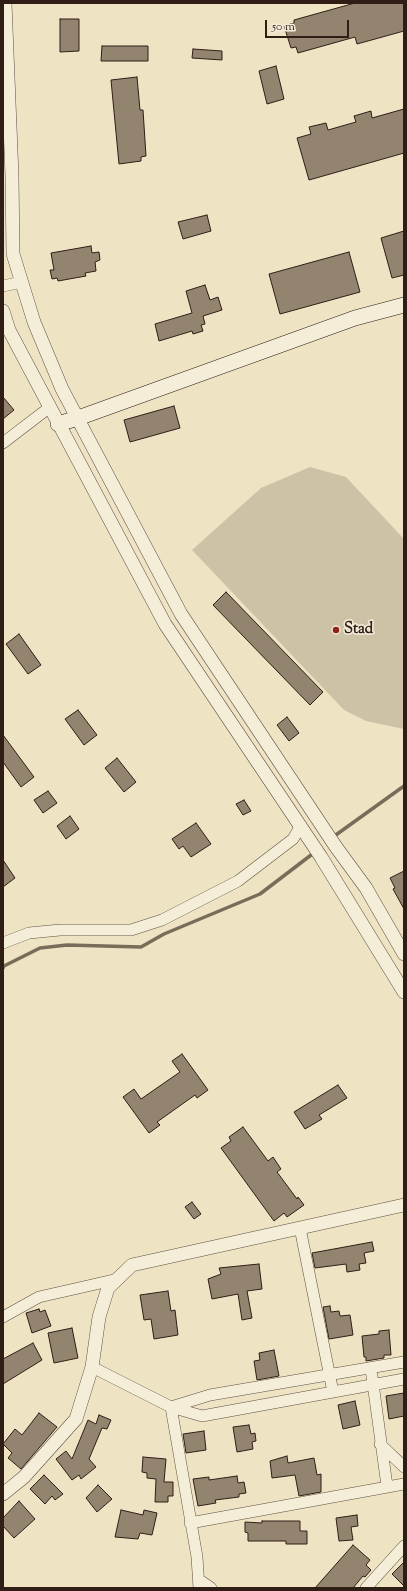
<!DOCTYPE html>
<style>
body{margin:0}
#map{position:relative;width:407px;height:1591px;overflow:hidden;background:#eee4c3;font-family:"Sorts Mill Goudy",serif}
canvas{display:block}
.frame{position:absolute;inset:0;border:4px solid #301d16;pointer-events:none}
.scale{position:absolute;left:265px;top:20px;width:84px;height:18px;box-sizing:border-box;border:2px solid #301d16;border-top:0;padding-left:5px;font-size:12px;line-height:14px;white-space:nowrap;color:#301d16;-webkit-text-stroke:3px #f4edd8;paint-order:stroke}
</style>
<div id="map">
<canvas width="407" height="1591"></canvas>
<div class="frame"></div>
<div class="scale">50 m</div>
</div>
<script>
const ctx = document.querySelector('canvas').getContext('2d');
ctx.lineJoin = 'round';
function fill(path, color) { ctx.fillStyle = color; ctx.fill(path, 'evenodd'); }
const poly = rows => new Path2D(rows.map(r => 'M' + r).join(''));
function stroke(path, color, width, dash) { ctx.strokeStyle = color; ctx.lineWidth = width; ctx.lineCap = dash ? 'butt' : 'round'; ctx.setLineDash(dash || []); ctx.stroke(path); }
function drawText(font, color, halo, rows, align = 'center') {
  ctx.font = font + ' "Sorts Mill Goudy",serif'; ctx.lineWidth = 3; ctx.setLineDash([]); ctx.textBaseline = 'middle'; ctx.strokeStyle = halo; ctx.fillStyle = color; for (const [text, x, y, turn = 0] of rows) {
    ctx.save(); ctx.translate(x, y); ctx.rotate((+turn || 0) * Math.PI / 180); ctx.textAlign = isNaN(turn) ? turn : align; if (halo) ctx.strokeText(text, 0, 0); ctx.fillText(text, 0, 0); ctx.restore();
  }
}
fill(poly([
 [310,467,346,477,404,539,404,729,366,721,344,710,192,550,261,488]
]), '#cec2a6');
stroke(poly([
 [333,837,404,786],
 [3,968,4,966,40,948,67,945,141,947,164,934,260,894,315,852]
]), '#7b6c5a', 3.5);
const building = poly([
 [355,3,404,3,404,31,357,44,355,37,298,53,296,47,291,48,284,26,294,23,294,20,355,3],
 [60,19,79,19,79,51,60,52,60,19],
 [102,46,148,46,148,61,101,61,102,46],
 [193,49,222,51,222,60,192,58,193,49],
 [276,66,284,99,267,104,259,71,276,66],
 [137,77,140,110,143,110,146,156,141,157,141,161,119,164,111,80,137,77],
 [404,109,404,153,309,180,297,138,311,134,309,127,326,123,328,130,356,122,354,116,371,111,372,118,404,109],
 [207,215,211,231,183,239,178,222,207,215],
 [404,231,404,275,392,278,381,238,404,231],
 [91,246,92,253,99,252,100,260,95,262,96,271,85,273,86,276,58,281,57,278,52,279,50,270,54,270,51,253,91,246],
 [349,252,360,292,280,314,269,274,349,252],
 [205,285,210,300,218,297,222,310,203,316,205,324,201,325,203,331,193,334,192,331,159,341,155,324,192,313,186,291,205,285],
 [3,397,14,410,3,419,3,397],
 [174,406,180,428,130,442,124,420,174,406],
 [226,592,323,692,310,705,213,605,226,592],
 [19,634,41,665,28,674,6,644,19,634],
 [78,710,97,735,84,745,65,719,78,710],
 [287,717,299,733,289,741,277,725,287,717],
 [3,735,34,777,21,787,3,762,3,735],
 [117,758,136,782,124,792,105,768,117,758],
 [48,791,57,803,43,813,34,800,48,791],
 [244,800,251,811,243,815,236,804,244,800],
 [70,816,79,829,66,839,57,826,70,816],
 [196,823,211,844,191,857,183,846,179,849,172,839,196,823],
 [3,860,15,878,3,887,3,860],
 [404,871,404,909,393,889,395,888,390,878,404,871],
 [182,1054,208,1090,197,1098,195,1095,157,1122,160,1125,149,1133,123,1097,134,1089,141,1099,180,1072,172,1061,182,1054],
 [338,1085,347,1098,319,1115,322,1119,305,1129,294,1112,338,1085],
 [243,1127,268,1161,273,1157,281,1169,277,1172,297,1199,298,1197,304,1205,287,1217,284,1213,274,1221,221,1148,231,1141,229,1137,243,1127],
 [192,1202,201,1214,194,1219,185,1207,192,1202],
 [372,1242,374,1251,364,1253,366,1263,359,1264,360,1270,347,1272,346,1264,315,1268,312,1253,372,1242],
 [259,1264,262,1289,247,1291,252,1318,242,1320,238,1294,212,1299,208,1279,221,1274,219,1268,259,1264],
 [168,1291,171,1311,175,1310,178,1335,154,1339,151,1319,144,1320,140,1295,168,1291],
 [330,1306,331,1312,339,1311,340,1316,350,1315,353,1335,329,1339,323,1307,330,1306],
 [39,1309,40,1312,45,1310,51,1326,32,1333,26,1313,39,1309],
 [72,1328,78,1358,54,1363,48,1333,72,1328],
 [389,1330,391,1355,384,1355,384,1358,366,1361,366,1357,364,1357,362,1336,379,1334,379,1331,389,1330],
 [33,1343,42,1360,3,1384,3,1359,33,1343],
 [274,1350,279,1376,257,1380,254,1361,260,1360,259,1353,274,1350],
 [404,1393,404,1416,389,1419,386,1396,404,1393],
 [355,1401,360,1425,343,1429,338,1405,355,1401],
 [39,1413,57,1427,21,1469,8,1458,12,1453,3,1444,15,1429,22,1435,39,1413],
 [99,1415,111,1420,107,1429,102,1428,89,1459,96,1467,81,1479,79,1475,72,1480,56,1459,66,1451,72,1459,88,1420,96,1424,99,1415],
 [249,1425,251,1434,255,1433,256,1441,252,1442,253,1449,237,1452,233,1427,249,1425],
 [204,1431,206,1450,186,1453,183,1434,204,1431],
 [287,1456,288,1463,314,1458,317,1475,321,1474,321,1492,299,1496,295,1475,272,1478,270,1461,287,1456],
 [143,1457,166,1459,164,1482,173,1482,173,1496,168,1496,168,1502,155,1502,156,1479,147,1478,147,1473,142,1472,143,1457],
 [44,1475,63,1494,55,1500,52,1496,45,1504,30,1489,44,1475],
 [237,1476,238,1483,244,1482,246,1493,239,1494,239,1497,215,1500,216,1503,198,1506,193,1479,209,1477,209,1480,237,1476],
 [98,1485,112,1499,97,1512,86,1498,98,1485],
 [19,1501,35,1519,14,1538,3,1526,3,1518,19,1501],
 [121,1510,143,1515,144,1510,157,1513,152,1535,140,1533,138,1539,115,1537,121,1510],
 [357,1515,358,1526,351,1527,353,1540,339,1541,336,1518,357,1515],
 [262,1521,300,1521,300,1531,307,1531,307,1544,286,1544,286,1541,248,1541,248,1533,245,1532,245,1522,262,1523,262,1521],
 [353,1545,370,1560,366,1565,371,1570,365,1577,363,1576,353,1588,315,1588,353,1545],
 [404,1562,404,1586,392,1574,404,1562]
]);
fill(building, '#938470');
stroke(building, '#301d16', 1);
const minor = poly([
 [3,286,22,282],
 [3,443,50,407],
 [3,943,29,933,60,930,131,930,162,920,238,881,293,839,300,827],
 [300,1228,333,1392],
 [3,1317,39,1297,118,1279],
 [92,1367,171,1407,202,1416,404,1379],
 [371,1369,387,1486],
 [171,1407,210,1395,404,1362],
 [171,1407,197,1557,199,1588],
 [380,1444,404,1467],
 [190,1523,404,1484],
 [198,1579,211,1588],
 [366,1588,404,1546]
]);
const tertiary = poly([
 [5,3,12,176,13,254,34,322,62,389,181,614,336,847,366,888,404,954],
 [3,311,9,330,165,624,321,857,404,992],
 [3,1494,24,1477,76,1419,92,1367,99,1317,108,1288,132,1265,404,1205]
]);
const secondary = poly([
 [58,424,78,418,355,318,404,305]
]);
stroke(minor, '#604f41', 12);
stroke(tertiary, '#604f41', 14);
stroke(secondary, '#301d16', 16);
stroke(minor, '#f4edd8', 11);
stroke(tertiary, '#f4edd8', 13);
stroke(secondary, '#f4edd8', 15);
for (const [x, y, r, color] of [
 [336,630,4,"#8f2418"]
]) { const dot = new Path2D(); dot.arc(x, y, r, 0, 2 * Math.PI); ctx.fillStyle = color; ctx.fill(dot); stroke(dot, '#f4edd8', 1.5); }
drawText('bold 15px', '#301d16', '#f4edd8', [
 ["Stad",344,630]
], 'left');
</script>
